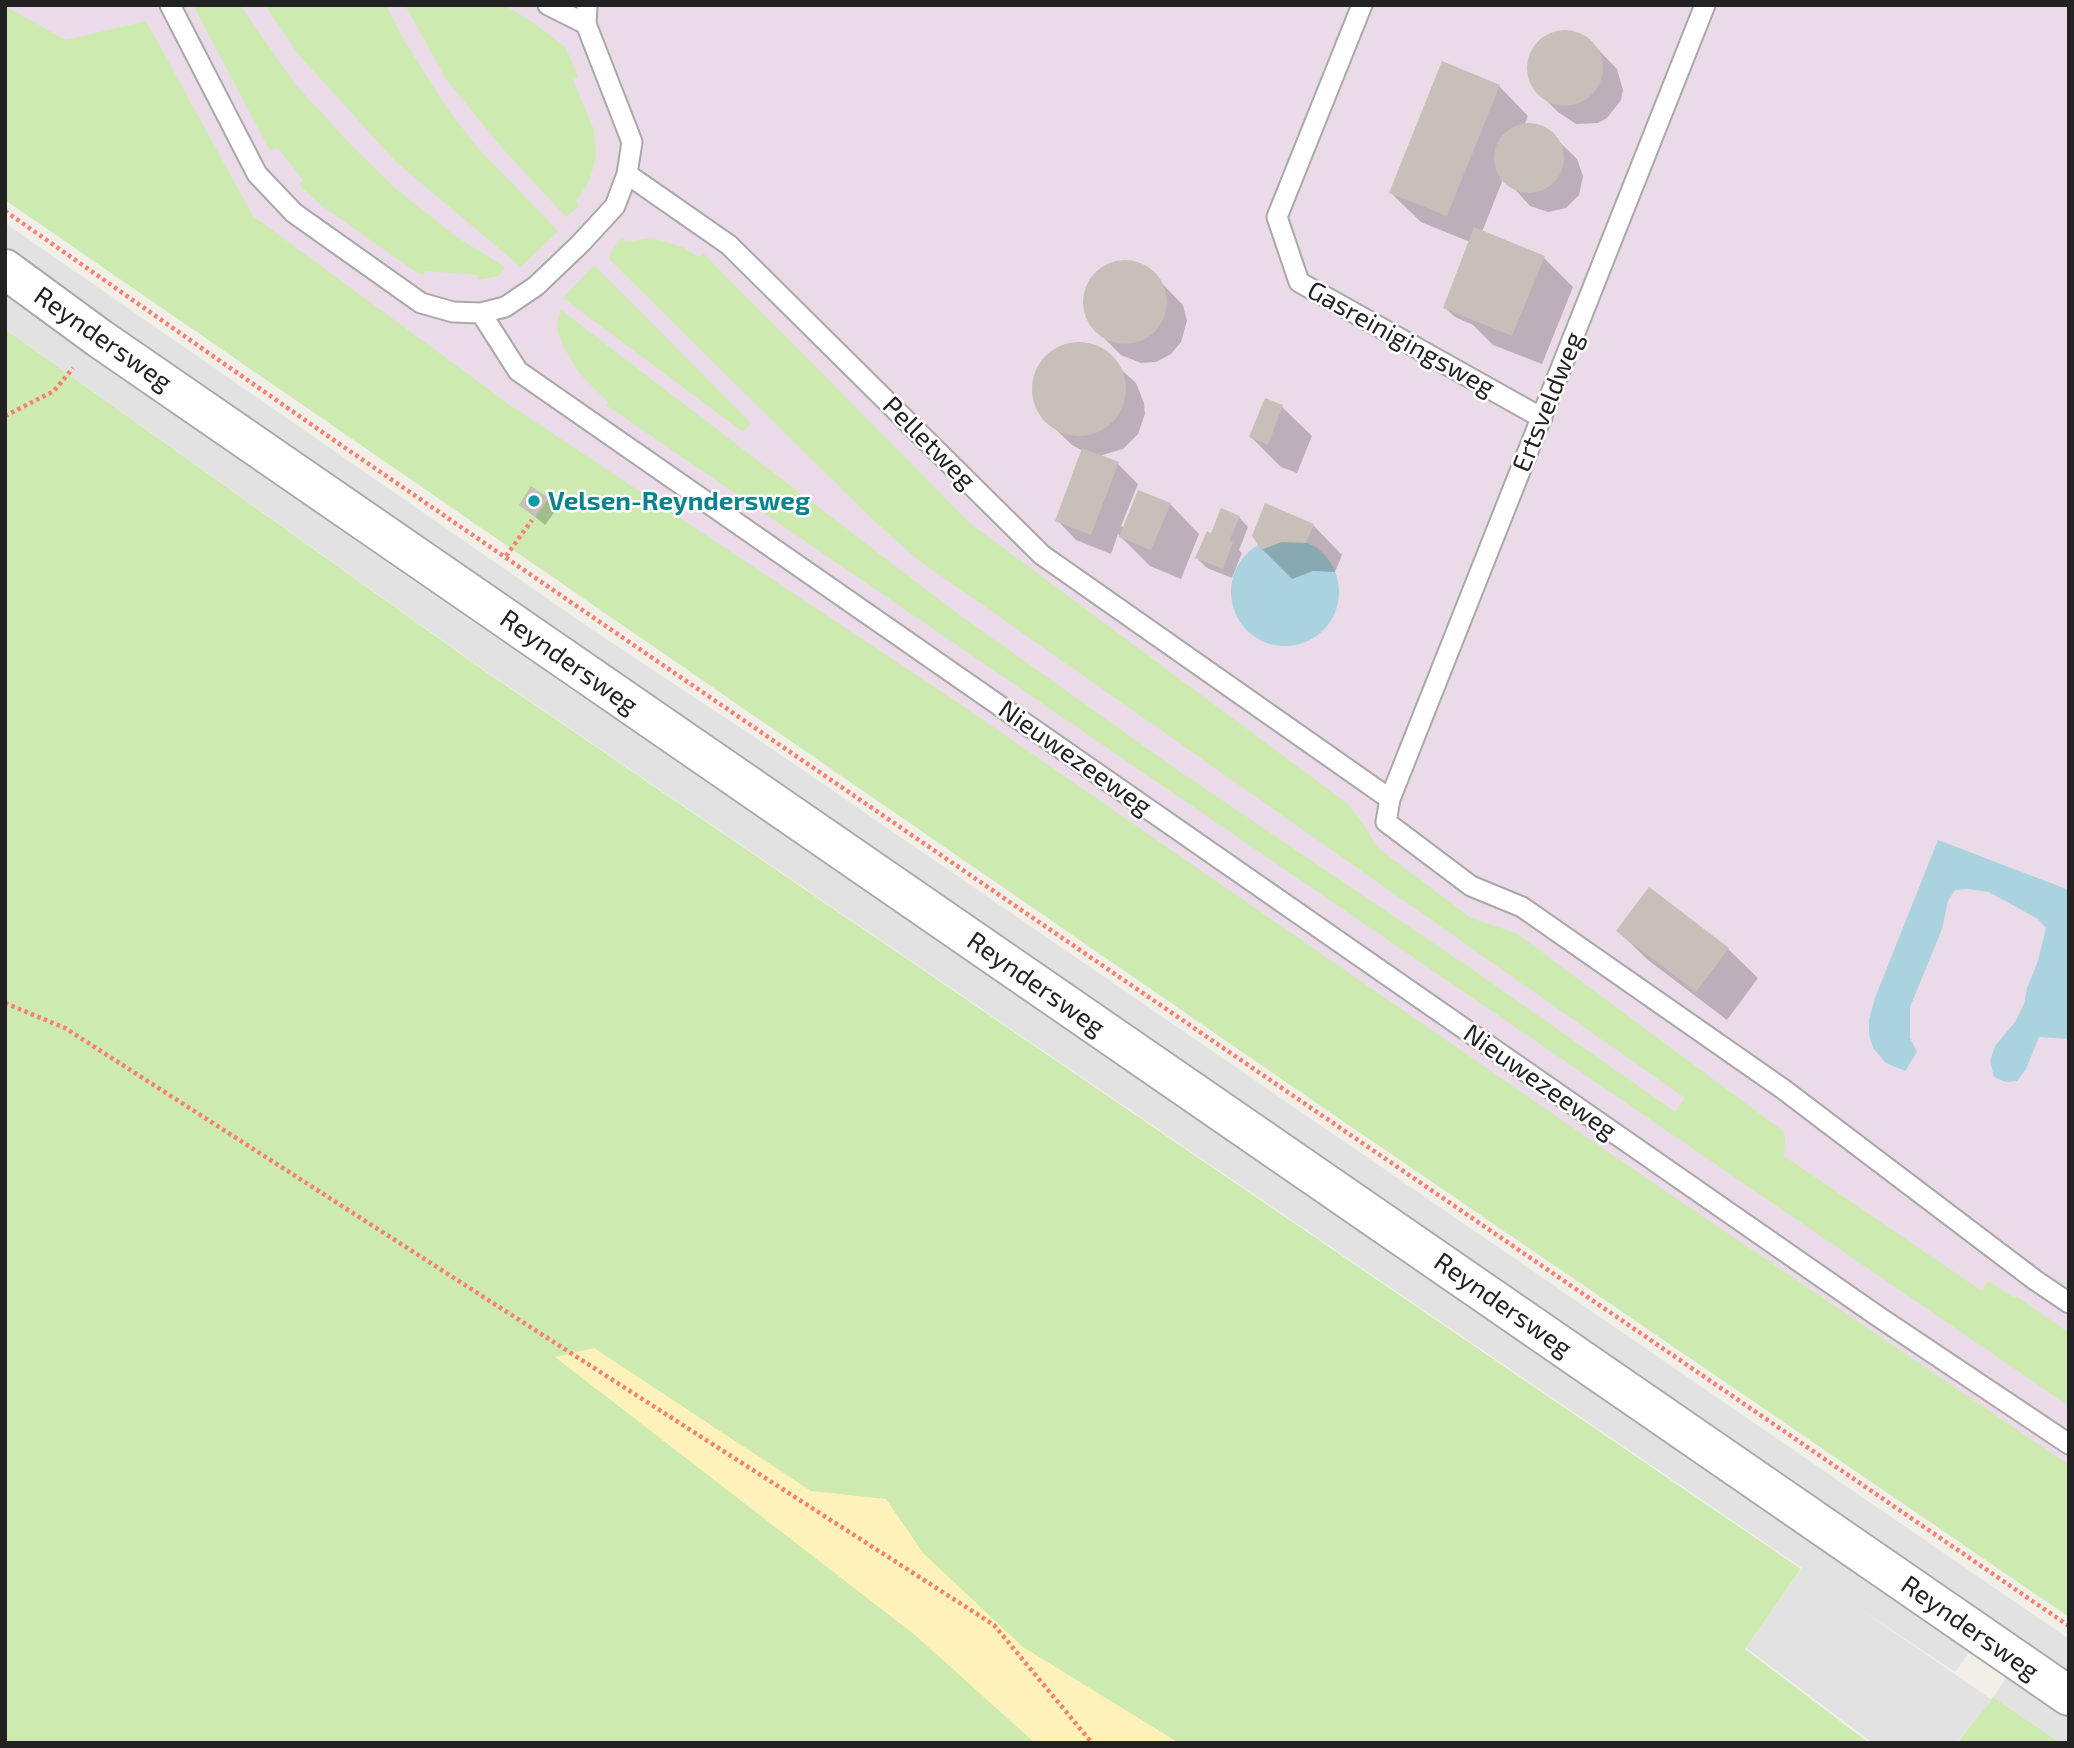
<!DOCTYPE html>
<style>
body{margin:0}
#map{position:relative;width:2074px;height:1748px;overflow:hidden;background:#f2efe9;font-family:"Exo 2",sans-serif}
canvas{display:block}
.frame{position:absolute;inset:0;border:7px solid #222;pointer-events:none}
</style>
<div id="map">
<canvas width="2074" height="1748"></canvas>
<div class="frame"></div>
</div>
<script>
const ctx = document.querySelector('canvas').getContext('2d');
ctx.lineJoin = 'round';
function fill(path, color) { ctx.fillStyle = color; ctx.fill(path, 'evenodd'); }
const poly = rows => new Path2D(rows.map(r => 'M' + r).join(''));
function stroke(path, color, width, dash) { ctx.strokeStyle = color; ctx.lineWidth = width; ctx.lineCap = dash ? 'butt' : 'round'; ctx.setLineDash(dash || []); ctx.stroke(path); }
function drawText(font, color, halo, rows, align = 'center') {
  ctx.font = font + ' "Exo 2",sans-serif'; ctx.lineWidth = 5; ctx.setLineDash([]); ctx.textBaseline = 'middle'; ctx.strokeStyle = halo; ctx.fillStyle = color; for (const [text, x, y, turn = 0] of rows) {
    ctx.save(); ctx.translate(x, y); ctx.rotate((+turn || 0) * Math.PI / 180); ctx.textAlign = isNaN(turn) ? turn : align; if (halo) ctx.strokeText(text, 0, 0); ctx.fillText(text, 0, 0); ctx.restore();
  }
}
fill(poly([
 [5,5,2069,5,2069,1498,5,51]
]), '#ebdbe8');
fill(poly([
 [193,5,240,5,295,84,354,148,395,188,458,238,505,267,499,276,477,280,477,275,425,271,423,275,417,273,321,205,299,185,303,180,278,148,270,151],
 [265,5,386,5,404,40,447,108,476,146,558,231,521,267,396,162,298,54],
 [405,5,504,5,534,23,566,48,578,77,573,80,594,130,596,157,589,182,576,201,579,206,566,217,503,149,446,79],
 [5,6,66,40,146,21,253,216,510,405,960,704,1608,1152,2069,1465,2069,1617,1293,1087,5,200],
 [623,237,625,242,652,238,683,247,699,257,703,253,971,524,1348,804,1366,828,1377,847,1471,918,1516,933,1783,1131,1785,1136,1784,1156,1982,1291,1988,1281,2014,1298,2016,1296,2069,1333,2069,1406,606,405,608,402,579,373,563,346,558,333,557,320,561,310,958,614,1179,771,1479,974,1675,1112,1685,1098,917,559,871,518,609,259,612,250],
 [594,265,751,423,743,432,563,298],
 [5,329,479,667,1801,1569,1745,1649,1869,1743,5,1743],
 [1993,1697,2061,1743,1957,1743]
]), '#cdebb0');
fill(poly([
 [594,1348,811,1491,886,1499,923,1553,1023,1647,1179,1743,1035,1743,915,1635,555,1357]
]), '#fff1ba');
fill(poly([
 [5,223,600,635,759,740,2069,1639,2069,1675,187,380,5,250],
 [5,292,387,563,1971,1650,1955,1672,1856,1606,1992,1700,1956,1743,1873,1743,1746,1648,1802,1568,480,667,5,329],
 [2008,1675,2069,1716,2069,1743,2061,1743,1993,1697]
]), '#e2e2e2');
fill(poly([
 '1231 592a54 54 0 1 1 108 0a54 54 0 1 1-108 0Z',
 [1938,840,2069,890,2069,1039,2039,1037,2026,1069,2017,1081,2006,1082,1994,1077,1990,1061,1995,1046,2015,1022,2024,1004,2027,988,2038,961,2046,928,2038,919,1989,892,1968,889,1955,890,1948,901,1942,929,1910,1007,1910,1038,1917,1052,1905,1071,1886,1063,1873,1048,1869,1034,1869,1020,1875,998]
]), '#aad3df');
fill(poly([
 [1569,31,1589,40,1617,69,1623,90,1621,100,1607,118,1598,123,1576,124,1558,112,1538,92,1529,72,1533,51,1540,42,1559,32],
 [1499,86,1528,116,1524,126,1531,125,1549,132,1577,159,1583,176,1579,195,1566,208,1548,212,1530,206,1504,177,1482,232,1544,258,1573,287,1542,364,1493,345,1473,325,1455,317,1445,308,1470,242,1421,222,1391,193],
 [1124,261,1147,268,1183,305,1187,321,1181,342,1171,354,1156,362,1141,363,1121,355,1101,335,1087,315,1085,299,1094,275,1109,265],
 [1077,344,1098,349,1136,383,1144,403,1145,414,1138,434,1123,449,1099,456,1118,464,1138,484,1121,526,1124,528,1170,504,1199,534,1181,579,1150,566,1118,534,1111,554,1076,540,1057,520,1083,451,1072,445,1043,417,1035,397,1037,375,1041,366,1056,350],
 [1266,400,1282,407,1312,436,1297,473,1281,467,1251,437],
 [548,499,557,509,545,525,521,505],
 [1239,517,1248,527,1239,550,1242,553,1232,578,1207,568,1197,558],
 [1313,525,1342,555,1335,572,1313,571,1292,579,1262,549],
 [1618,931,1728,949,1758,978,1727,1020,1648,960]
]), '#0003');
fill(poly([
 '1527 68a38 38 0 1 1 76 0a38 38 0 1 1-76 0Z',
 [1442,61,1500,85,1447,216,1389,193],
 '1494 158a35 35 0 1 1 70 0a35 35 0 1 1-70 0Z',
 [1474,227,1545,256,1512,336,1443,308],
 '1083 302a42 42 0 1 1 84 0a42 42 0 1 1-84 0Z',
 '1032 389a47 47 0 1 1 94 0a47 47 0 1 1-94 0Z',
 [1265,398,1283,405,1268,445,1249,437],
 [1082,448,1119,462,1091,535,1055,521],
 [531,486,549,498,535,517,519,505],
 [1138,490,1171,503,1151,550,1119,537],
 [1265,503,1314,524,1306,543,1282,542,1261,550,1252,536],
 [1221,508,1240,516,1229,541,1233,542,1223,569,1195,558,1207,531,1211,533],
 [1649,887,1729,948,1696,992,1616,931]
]), '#c7bfb8');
const service = poly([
 [170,5,257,174,294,213,421,303,453,312,481,313,518,371,1879,1317,2069,1444],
 [548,5,586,24],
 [1362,5,1277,217,1299,282,1542,418],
 [1705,5,1390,799,1386,822,1471,886,1522,907,1783,1089,2035,1280,2069,1303],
 [627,174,729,245,1042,555,1390,799],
 [481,313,505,307,536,286,580,244,615,206,627,174,632,142,586,24,587,5]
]);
const minor = poly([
 [5,269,99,338,2069,1696]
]);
stroke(service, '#a9a9a9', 23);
stroke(minor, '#a9a9a9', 42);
stroke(poly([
 [5,211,338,443,2069,1626],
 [5,416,54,391,73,368],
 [506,556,532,520],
 [5,1003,65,1028,994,1625,1092,1743]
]), '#fa8072', 4.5, [3.5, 3.5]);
stroke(service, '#fff', 19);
stroke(minor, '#fff', 38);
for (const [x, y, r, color] of [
 [534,501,7,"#0f9aa8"]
]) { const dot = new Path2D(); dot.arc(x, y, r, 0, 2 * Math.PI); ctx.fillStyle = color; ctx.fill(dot); stroke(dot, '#fff', 2.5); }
drawText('26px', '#222', '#fff', [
 ["Reyndersweg",103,339,35],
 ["Gasreinigingsweg",1401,339,29],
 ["Ertsveldweg",1548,402,-68],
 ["Pelletweg",929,443,45],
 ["Reyndersweg",569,662,35],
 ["Nieuwezeeweg",1075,758,35],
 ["Reyndersweg",1036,984,35],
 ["Nieuwezeeweg",1540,1082,35],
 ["Reyndersweg",1503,1305,35],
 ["Reyndersweg",1970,1628,35]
]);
drawText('bold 26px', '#0d838f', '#fff', [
 ["Velsen-Reyndersweg",548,501]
], 'left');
</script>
